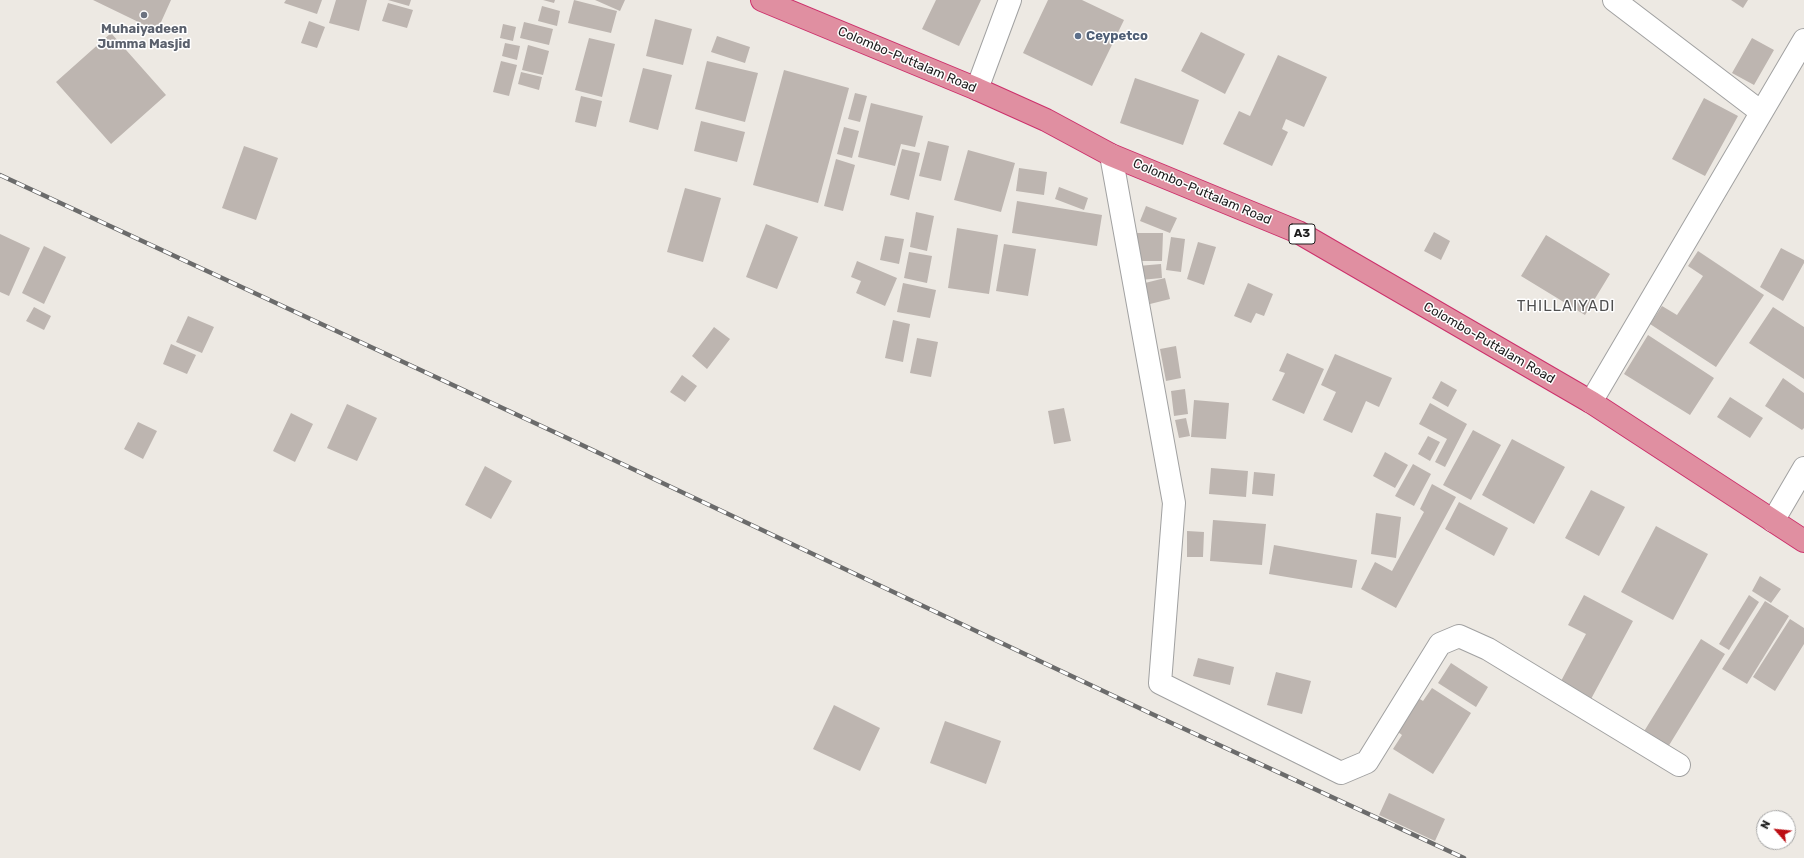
<!DOCTYPE html>
<style>
body{margin:0}
#map{position:relative;width:1804px;height:858px;overflow:hidden;background:#ede9e3;font-family:Rubik,sans-serif}
canvas{display:block}
.north{position:absolute;left:1756px;top:810px;width:40px;height:40px;box-sizing:border-box;background:#fff;border:1px solid #a5a5a5;border-radius:50%;rotate:297deg;font-size:11px;font-weight:700;line-height:16px;text-align:center;color:#1d1d1d}
.north::after{content:'';display:block;margin:auto;width:14px;height:18px;background:#bc0e14;clip-path:polygon(50% 0,100% 100%,50% 72%,0 100%)}
</style>
<div id="map">
<canvas width="1804" height="858"></canvas>
<div class="north">N</div>
</div>
<script>
const ctx = document.querySelector('canvas').getContext('2d');
ctx.lineJoin = 'round';
function fill(path, color) { ctx.fillStyle = color; ctx.fill(path, 'evenodd'); }
const poly = rows => new Path2D(rows.map(r => 'M' + r).join(''));
function stroke(path, color, width, dash) { ctx.strokeStyle = color; ctx.lineWidth = width; ctx.lineCap = dash ? 'butt' : 'round'; ctx.setLineDash(dash || []); ctx.stroke(path); }
function drawText(font, color, halo, rows, align = 'center') {
  ctx.font = font + ' Rubik,sans-serif'; ctx.lineWidth = 3; ctx.setLineDash([]); ctx.textBaseline = 'middle'; ctx.strokeStyle = halo; ctx.fillStyle = color; for (const [text, x, y, turn = 0] of rows) {
    ctx.save(); ctx.translate(x, y); ctx.rotate((+turn || 0) * Math.PI / 180); ctx.textAlign = isNaN(turn) ? turn : align; if (halo) ctx.strokeText(text, 0, 0); ctx.fillText(text, 0, 0); ctx.restore();
  }
}
fill(poly([
 [93,0,171,0,157,31],
 [286,0,322,0,317,14,284,3],
 [336,0,367,0,359,31,329,23],
 [388,0,411,0,409,6],
 [543,0,555,0,554,3],
 [574,0,617,11,611,33,568,23],
 [595,0,625,0,620,11],
 [936,0,981,0,959,46,922,29],
 [1048,0,1082,0,1124,20,1092,86,1023,53],
 [1731,0,1748,0,1743,8],
 [388,3,413,10,407,28,382,21],
 [542,6,560,11,557,26,538,21],
 [655,19,692,29,683,65,646,56],
 [309,21,325,27,317,48,301,43],
 [524,22,553,29,549,45,520,38],
 [503,24,516,27,513,41,500,38],
 [1201,32,1245,54,1225,94,1181,71],
 [111,33,166,95,111,144,56,82],
 [717,36,750,47,745,63,711,52],
 [589,38,615,44,602,97,575,90],
 [1752,38,1774,50,1754,85,1732,73],
 [505,43,520,46,517,60,502,56],
 [528,45,549,51,543,75,522,70],
 [1278,55,1327,77,1304,127,1286,119,1282,129,1288,132,1272,166,1223,144,1239,111,1250,116],
 [501,61,517,65,509,96,493,92],
 [707,61,758,73,745,122,695,109],
 [643,68,672,75,658,130,629,122],
 [784,70,849,88,818,203,753,185],
 [521,72,542,77,539,90,518,84],
 [1135,78,1199,100,1183,145,1120,123],
 [855,93,867,96,860,122,848,119],
 [581,96,602,101,596,127,575,122],
 [1704,98,1738,116,1705,176,1672,159],
 [871,103,923,116,915,147,901,144,895,166,858,157],
 [701,121,745,132,737,162,694,151],
 [844,127,859,131,852,158,837,154],
 [928,141,949,146,941,181,919,176],
 [244,146,278,158,256,220,222,208],
 [902,149,920,153,909,200,890,195],
 [968,150,1015,163,1001,212,954,200],
 [836,159,855,165,843,211,824,206],
 [1019,168,1047,172,1044,195,1016,191],
 [1059,187,1088,198,1084,210,1055,199],
 [685,188,721,198,703,262,667,252],
 [1017,201,1102,215,1097,246,1012,233],
 [1146,206,1177,218,1170,233,1140,221],
 [916,212,934,216,927,251,910,247],
 [766,224,798,237,777,289,746,277],
 [957,228,998,235,989,294,948,288],
 [1434,232,1450,241,1441,260,1424,251],
 [1135,233,1163,233,1162,261,1135,261],
 [0,234,30,248,9,296,0,292],
 [1546,235,1610,274,1585,315,1521,276],
 [885,236,904,239,899,264,880,260],
 [1171,237,1185,239,1181,272,1166,270],
 [1198,242,1216,247,1204,285,1187,279],
 [1004,244,1036,249,1028,296,996,291],
 [44,246,66,257,44,304,22,293],
 [1781,248,1804,260,1804,263,1783,301,1760,287],
 [1698,251,1764,295,1716,367,1650,324,1662,306,1677,315,1703,276,1688,266],
 [909,252,932,256,927,283,904,278],
 [857,261,897,278,885,306,856,293,861,281,851,277],
 [1161,264,1162,278,1140,280,1138,266],
 [1165,278,1170,299,1150,304,1145,283],
 [903,283,936,290,930,318,897,312],
 [1248,283,1273,294,1264,316,1256,313,1251,323,1234,316],
 [34,307,51,316,44,330,26,321],
 [1773,307,1804,327,1804,379,1749,343],
 [188,316,214,327,202,353,176,342],
 [893,320,910,324,903,362,885,358],
 [714,327,730,339,707,369,692,356],
 [1648,335,1714,378,1690,415,1624,374],
 [917,338,938,342,931,377,910,373],
 [171,344,196,355,187,374,163,364],
 [1176,346,1181,378,1166,381,1160,349],
 [1287,353,1324,369,1304,414,1272,400,1285,373,1279,371],
 [1335,354,1392,378,1379,407,1366,401,1352,433,1323,420,1336,392,1321,385],
 [682,375,697,386,685,402,670,392],
 [1783,378,1804,393,1804,428,1802,430,1765,406],
 [1441,381,1457,390,1448,407,1432,398],
 [1185,389,1188,414,1174,416,1171,391],
 [1730,397,1763,418,1750,438,1717,417],
 [1194,400,1229,403,1226,439,1191,437],
 [1430,403,1467,424,1445,467,1435,462,1447,439,1419,424],
 [347,404,377,418,357,461,327,448],
 [1064,408,1071,441,1054,444,1048,411],
 [291,413,313,424,295,462,273,451],
 [1186,418,1190,436,1179,438,1175,420],
 [138,422,157,431,143,459,124,449],
 [1473,430,1501,445,1471,500,1443,485],
 [1428,436,1440,442,1430,461,1418,454],
 [1512,439,1565,467,1534,524,1482,495],
 [1385,452,1408,465,1395,488,1373,476],
 [1413,464,1431,474,1414,506,1395,496],
 [485,466,512,481,491,519,465,505],
 [1211,468,1248,471,1246,497,1209,494],
 [1254,472,1275,474,1273,496,1252,494],
 [1432,484,1456,497,1396,608,1361,589,1375,562,1392,571,1424,512,1420,509],
 [1591,490,1625,507,1599,556,1565,538],
 [1459,502,1508,528,1494,556,1445,529],
 [1376,513,1401,517,1396,558,1371,554],
 [1213,520,1266,524,1262,565,1210,561],
 [1656,526,1708,554,1673,620,1621,592],
 [1187,531,1204,532,1203,557,1187,557],
 [1274,545,1357,560,1352,588,1269,574],
 [1760,576,1781,589,1771,603,1752,591],
 [1584,595,1633,621,1591,699,1560,683,1586,634,1568,625],
 [1749,595,1759,602,1729,650,1719,644],
 [1765,601,1789,616,1747,684,1722,669],
 [1790,619,1804,628,1804,644,1775,691,1753,677],
 [1701,639,1725,654,1668,747,1643,733],
 [1198,658,1234,667,1230,685,1193,676],
 [1451,663,1488,687,1476,707,1438,683],
 [1276,672,1311,681,1302,714,1267,705],
 [1432,688,1471,713,1433,774,1393,749,1402,735,1394,729,1415,696,1423,701],
 [834,705,880,728,860,771,813,749],
 [945,721,1001,741,986,784,930,763],
 [1389,793,1445,819,1435,841,1379,815]
]), '#bdb5b0');
const street = poly([
 [1614,0,1761,112],
 [977,89,1010,0],
 [1111,155,1174,503,1160,683,1341,773,1367,762,1440,644,1459,636,1488,649,1679,765],
 [1591,402,1804,40],
 [1773,521,1804,468]
]);
const highway = poly([
 [762,0,977,89,1046,120,1111,155,1298,232,1591,402,1804,541]
]);
stroke(street, '#a1a1a1', 24);
stroke(highway, '#cc306b', 24);
stroke(street, '#fff', 22);
stroke(highway, '#e08fa1', 22);
const rail = poly([
 [0,175,565,437,1152,714,1464,858]
]);
stroke(rail, '#6b6b6b', 4.5);
stroke(rail, '#fff', 3, [9]);
for (const [x, y, r, color] of [
 [144,15,4,"#6b7280"],
 [1078,36,4,"#5c6f8a"]
]) { const dot = new Path2D(); dot.arc(x, y, r, 0, 2 * Math.PI); ctx.fillStyle = color; ctx.fill(dot); stroke(dot, '#fff', 1.5); }
for (const [x, y, w] of [
 [1302,234,26]
]) { const box = new Path2D(); box.roundRect(x - w / 2, y - 10, w, 20, 3); ctx.fillStyle = '#fff'; ctx.fill(box); stroke(box, '#1d1d1d', 1); }
drawText('bold 12px', '#1d1d1d', null, [
 ["A3",1302,234]
]);
drawText('bold 13px', '#5b616d', '#fff', [
 ["Muhaiyadeen",144,29],
 ["Jumma Masjid",144,44]
]);
drawText('bold 13px', '#4e5e75', '#fff', [
 ["Ceypetco",1086,36]
], 'left');
drawText('13px', '#1d1d1d', '#fff', [
 ["Colombo-Puttalam Road",907,60,23],
 ["Colombo-Puttalam Road",1202,192,23],
 ["Colombo-Puttalam Road",1489,343,30]
]);
ctx.letterSpacing = '1px';
drawText('15px', '#505050', '#fff', [
 ["THILLAIYADI",1566,307]
]);
ctx.letterSpacing = '0px';
</script>
